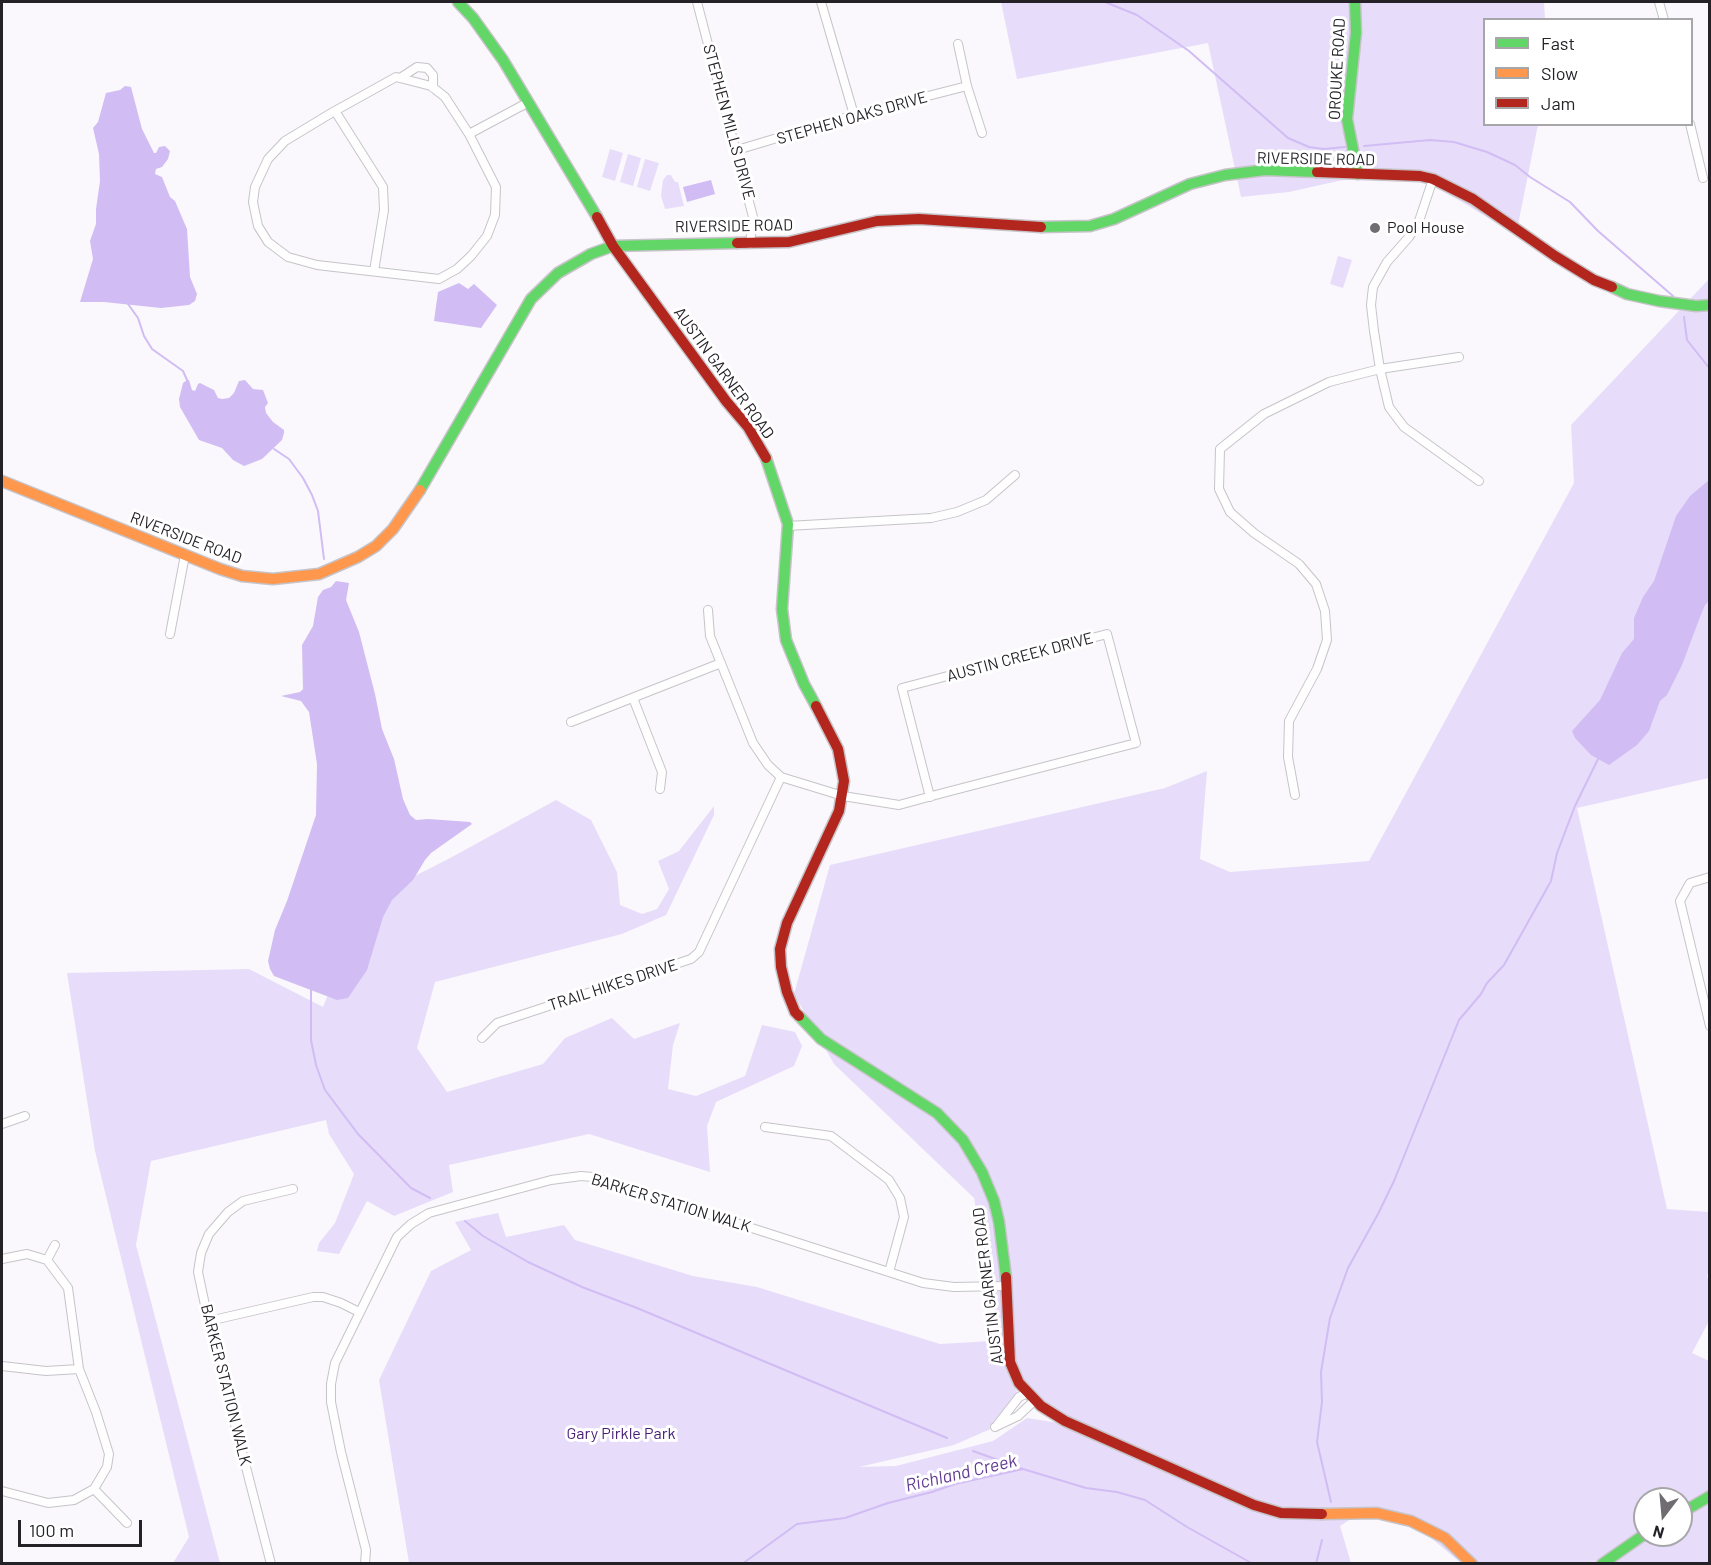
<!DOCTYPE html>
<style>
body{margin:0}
#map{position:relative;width:1711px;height:1565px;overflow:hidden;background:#faf8fc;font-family:Barlow,sans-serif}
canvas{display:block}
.frame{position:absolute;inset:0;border:3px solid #242227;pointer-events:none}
.legend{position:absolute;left:1483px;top:18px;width:210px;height:108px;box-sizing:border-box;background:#fff;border:2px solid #a7a7a9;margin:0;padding:8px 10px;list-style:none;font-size:18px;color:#242227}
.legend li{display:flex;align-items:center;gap:12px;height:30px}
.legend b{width:30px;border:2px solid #a7a7a9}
.north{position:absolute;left:1633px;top:1487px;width:60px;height:60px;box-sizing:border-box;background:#fff;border:2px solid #a7a7a9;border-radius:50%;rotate:196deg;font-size:16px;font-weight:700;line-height:24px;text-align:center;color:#242227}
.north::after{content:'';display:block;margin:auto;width:21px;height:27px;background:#6f6d72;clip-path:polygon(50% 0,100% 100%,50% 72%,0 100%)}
.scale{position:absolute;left:18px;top:1520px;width:124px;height:27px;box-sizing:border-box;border:3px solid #242227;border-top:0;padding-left:8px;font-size:18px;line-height:21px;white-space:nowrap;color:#242227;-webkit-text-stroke:4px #fff;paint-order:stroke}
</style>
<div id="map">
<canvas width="1711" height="1565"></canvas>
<div class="frame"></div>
<ul class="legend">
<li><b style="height:8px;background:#63d668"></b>Fast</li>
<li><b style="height:8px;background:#ff974d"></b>Slow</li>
<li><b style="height:8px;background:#b3261e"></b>Jam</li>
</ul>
<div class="north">N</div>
<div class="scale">100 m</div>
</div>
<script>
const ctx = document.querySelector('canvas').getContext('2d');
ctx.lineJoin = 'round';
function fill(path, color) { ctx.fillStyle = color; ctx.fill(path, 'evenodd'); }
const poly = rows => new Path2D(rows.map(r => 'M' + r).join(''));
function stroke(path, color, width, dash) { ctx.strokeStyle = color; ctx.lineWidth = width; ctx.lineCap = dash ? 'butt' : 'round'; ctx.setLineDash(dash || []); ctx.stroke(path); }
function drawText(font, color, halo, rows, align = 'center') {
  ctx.font = font + ' Barlow,sans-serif'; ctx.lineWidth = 6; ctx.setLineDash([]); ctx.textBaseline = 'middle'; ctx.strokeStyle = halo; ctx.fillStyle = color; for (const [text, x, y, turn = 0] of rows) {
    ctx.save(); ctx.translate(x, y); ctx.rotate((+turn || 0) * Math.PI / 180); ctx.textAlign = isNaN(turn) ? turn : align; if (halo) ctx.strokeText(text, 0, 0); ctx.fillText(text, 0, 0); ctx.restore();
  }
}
fill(poly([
 [1001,2,1544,2,1545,19,1484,20,1484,124,1538,125,1516,235,1462,202,1418,178,1356,177,1289,192,1241,197,1208,43,1017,79],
 [610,149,623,153,615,181,602,177],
 [628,154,641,158,633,186,620,182],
 [645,159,659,163,650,191,637,187],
 [667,175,671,175,675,182,678,182,684,206,665,209,661,196,663,180],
 [1338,256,1352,260,1343,288,1330,284],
 [1709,279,1709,778,1577,808,1667,1209,1709,1212,1710,1268,1707,1275,1709,1284,1709,1321,1692,1353,1709,1361,1709,1563,1461,1563,1407,1518,1357,1515,1340,1526,1351,1563,409,1563,379,1380,431,1271,471,1250,455,1222,498,1213,506,1237,564,1225,575,1240,693,1276,757,1287,940,1344,991,1341,998,1332,974,1198,834,1064,794,994,830,865,1165,788,1207,771,1200,859,1230,872,1369,861,1574,483,1571,425],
 [1008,1371,1059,1423,1027,1418,993,1441,896,1466,859,1467,954,1445,995,1427,1019,1397],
 [1645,1499,1681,1499,1681,1535,1645,1535],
 [556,800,591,820,617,872,620,905,642,914,657,909,669,889,658,861,679,851,714,806,714,815,666,915,622,934,435,982,417,1048,447,1092,543,1064,565,1038,612,1018,634,1039,680,1023,673,1045,668,1089,696,1096,745,1076,762,1025,795,1032,802,1046,794,1066,716,1102,707,1126,710,1172,589,1134,449,1165,453,1192,394,1216,367,1201,339,1254,317,1251,319,1243,335,1223,354,1174,329,1134,326,1120,151,1161,136,1245,220,1563,173,1563,189,1537,95,1151,67,973,249,969,323,1007,366,901,452,857]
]), '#e7ddfa');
fill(poly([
 [125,86,131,87,142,129,154,153,156,153,159,147,165,146,170,151,168,159,162,167,156,169,155,174,162,177,170,197,175,201,187,229,190,277,197,294,195,301,189,305,161,308,104,302,80,302,93,259,90,241,96,224,96,209,100,181,99,154,93,128,98,122,106,93,120,90],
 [711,180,715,194,687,202,683,187],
 [459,283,468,289,474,284,497,305,481,328,434,321,438,292],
 [187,380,189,380,192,390,195,391,198,384,200,383,214,390,218,398,222,399,229,398,234,393,239,381,245,380,253,389,263,390,268,403,265,407,266,413,273,422,284,430,284,433,282,440,262,459,244,466,233,460,222,448,199,440,180,407,179,399,183,383],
 [1709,480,1709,601,1705,605,1700,617,1682,665,1667,695,1660,701,1649,731,1637,745,1609,765,1591,755,1575,738,1572,731,1600,700,1622,653,1634,639,1634,618,1643,597,1654,581,1676,516,1690,496],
 [336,581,349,583,346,600,359,632,375,694,382,729,394,759,403,799,410,815,416,820,428,819,470,822,472,824,431,853,425,860,413,880,392,900,383,917,367,970,348,998,337,1000,274,976,270,969,268,961,275,930,287,901,316,815,317,764,309,712,301,701,281,696,300,692,303,689,302,645,313,626,318,597,323,590,331,587]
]), '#d1bcf4');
stroke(poly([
 [1105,2,1137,15,1189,51,1288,138,1309,147,1324,149,1345,147],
 [1364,146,1430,140,1454,142,1487,152,1515,165,1530,177,1570,202,1598,231,1673,296],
 [128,304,138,318,144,336,152,349,183,371,187,380],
 [1684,317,1687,340,1710,369],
 [274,449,289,459,303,478,312,495,318,511,324,559],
 [311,990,311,1040,316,1065,325,1090,358,1134,411,1188,430,1198],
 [465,1221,483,1236,528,1262,582,1287,637,1308,947,1438],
 [973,1451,1023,1469,1086,1488,1117,1492,1145,1500,1187,1527,1253,1564],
 [1331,1502,1317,1442,1322,1402,1321,1372,1330,1318,1348,1268,1378,1214,1394,1181,1459,1020,1481,994,1487,983,1504,965,1551,881,1557,853,1575,806,1598,759],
 [742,1564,797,1524,845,1518,888,1503,932,1492,955,1484,1023,1469],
 [1316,1564,1322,1540]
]), '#d1bcf4', 2);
const street = poly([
 [697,2,753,217,750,244],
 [821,2,854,115],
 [1659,2,1664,20],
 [958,44,967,86,982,133],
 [400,78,417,67,427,68,433,75,433,88],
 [335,111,383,187,384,210,374,271],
 [1690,124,1703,178],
 [469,134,496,187,495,215,487,236,471,256,457,269,439,279,317,265,288,257,268,242,258,226,253,202,255,187,268,159,285,141,333,112,396,77,431,86,445,97,469,134,527,103],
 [737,150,854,115,967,86],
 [1433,179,1419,221,1409,237,1387,262,1373,287,1371,305,1374,331,1380,369,1389,407,1404,427,1479,481],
 [787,526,931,518,957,512,986,500,1015,475],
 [708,610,710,636,753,743,768,765,781,777,843,796,899,805,943,793,1136,743,1107,634,902,688,930,797],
 [170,634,185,555],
 [633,698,662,772,660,789],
 [571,722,721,663],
 [1295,795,1288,757,1289,721,1317,669,1327,640,1325,611,1316,584,1299,564,1254,533,1230,512,1219,489,1220,449,1264,414,1329,382,1380,369,1459,357],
 [1710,877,1690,883,1680,901,1710,1026],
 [482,1038,497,1023,691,959,699,952,781,777],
 [2,1124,25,1116],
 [765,1127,831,1136,889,1180,900,1198,904,1217,889,1272],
 [2,1259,27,1254,47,1260,68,1288,79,1369,96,1412,109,1454,107,1467,94,1489,74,1500,48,1503,2,1491],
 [47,1260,55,1245],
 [209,1321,313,1297,323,1297,341,1303,359,1312],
 [2,1366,46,1371,79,1369],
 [998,1424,1019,1397,1028,1393],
 [995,1427,1018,1416,1035,1400],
 [94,1489,127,1523],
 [271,1564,209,1324,198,1272,201,1253,209,1234,228,1212,243,1201,293,1189],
 [365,1564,366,1550,341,1452,331,1402,331,1384,335,1363,397,1237,411,1224,429,1213,551,1180,581,1176,593,1177,923,1283,954,1287,1007,1286]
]);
const fast = poly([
 [458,2,473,18,503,60,597,217],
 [1355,2,1356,33,1347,119,1358,174],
 [1041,227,1090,226,1114,219,1190,184,1225,175,1265,170,1317,172],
 [1612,287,1627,294,1659,301,1696,306,1710,305],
 [766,458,788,524,782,609,786,640,804,684,816,706],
 [420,490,531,299,558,273,591,254,613,246,737,243],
 [799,1016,821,1039,937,1113,963,1140,982,1172,994,1201,999,1222,1006,1277],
 [1681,1513,1710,1496],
 [1602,1564,1645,1534]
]);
const slow = poly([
 [2,481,220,569,242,576,273,579,319,574,358,557,376,546,393,529,420,490],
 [1322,1514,1377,1513,1411,1521,1445,1538,1472,1564]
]);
const jam = poly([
 [1317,172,1420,176,1433,179,1473,199,1555,256,1594,280,1612,287],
 [597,217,613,246,726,401,748,427,766,458],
 [737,243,789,242,877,221,919,219,1041,227],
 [799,1016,795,1012,787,992,781,967,780,949,787,923,839,811,844,781,838,749,816,706],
 [1006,1277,1010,1362,1019,1383,1041,1406,1065,1421,1254,1505,1281,1513,1322,1514]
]);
stroke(street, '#c6c4c8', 10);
stroke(fast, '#c6c4c8', 13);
stroke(slow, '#c6c4c8', 13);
stroke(jam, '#c6c4c8', 13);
stroke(street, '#fefeff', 8);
stroke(fast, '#63d668', 10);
stroke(slow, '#ff974d', 10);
stroke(jam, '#b3261e', 10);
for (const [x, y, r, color] of [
 [1375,228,6,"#6f6d72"]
]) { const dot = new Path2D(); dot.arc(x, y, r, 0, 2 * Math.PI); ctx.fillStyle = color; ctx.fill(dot); stroke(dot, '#fff', 2); }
drawText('16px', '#242227', '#fff', [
 ["OROUKE ROAD",1337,69,-87],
 ["STEPHEN OAKS DRIVE",852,118,-16],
 ["STEPHEN MILLS DRIVE",729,122,75],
 ["RIVERSIDE ROAD",1316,159,1],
 ["RIVERSIDE ROAD",734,226,-1],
 ["AUSTIN GARNER ROAD",724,373,54],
 ["RIVERSIDE ROAD",186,538,21],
 ["AUSTIN CREEK DRIVE",1020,657,-15],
 ["TRAIL HIKES DRIVE",613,985,-18],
 ["BARKER STATION WALK",671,1203,17],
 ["AUSTIN GARNER ROAD",988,1286,-97],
 ["BARKER STATION WALK",226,1385,76]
]);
drawText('16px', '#242227', '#fff', [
 ["Pool House",1387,228]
], 'left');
drawText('16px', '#461d75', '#fff', [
 ["Gary Pirkle Park",621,1434]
]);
drawText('italic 18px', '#603a93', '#fff', [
 ["Richland Creek",961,1473,-13]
]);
</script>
